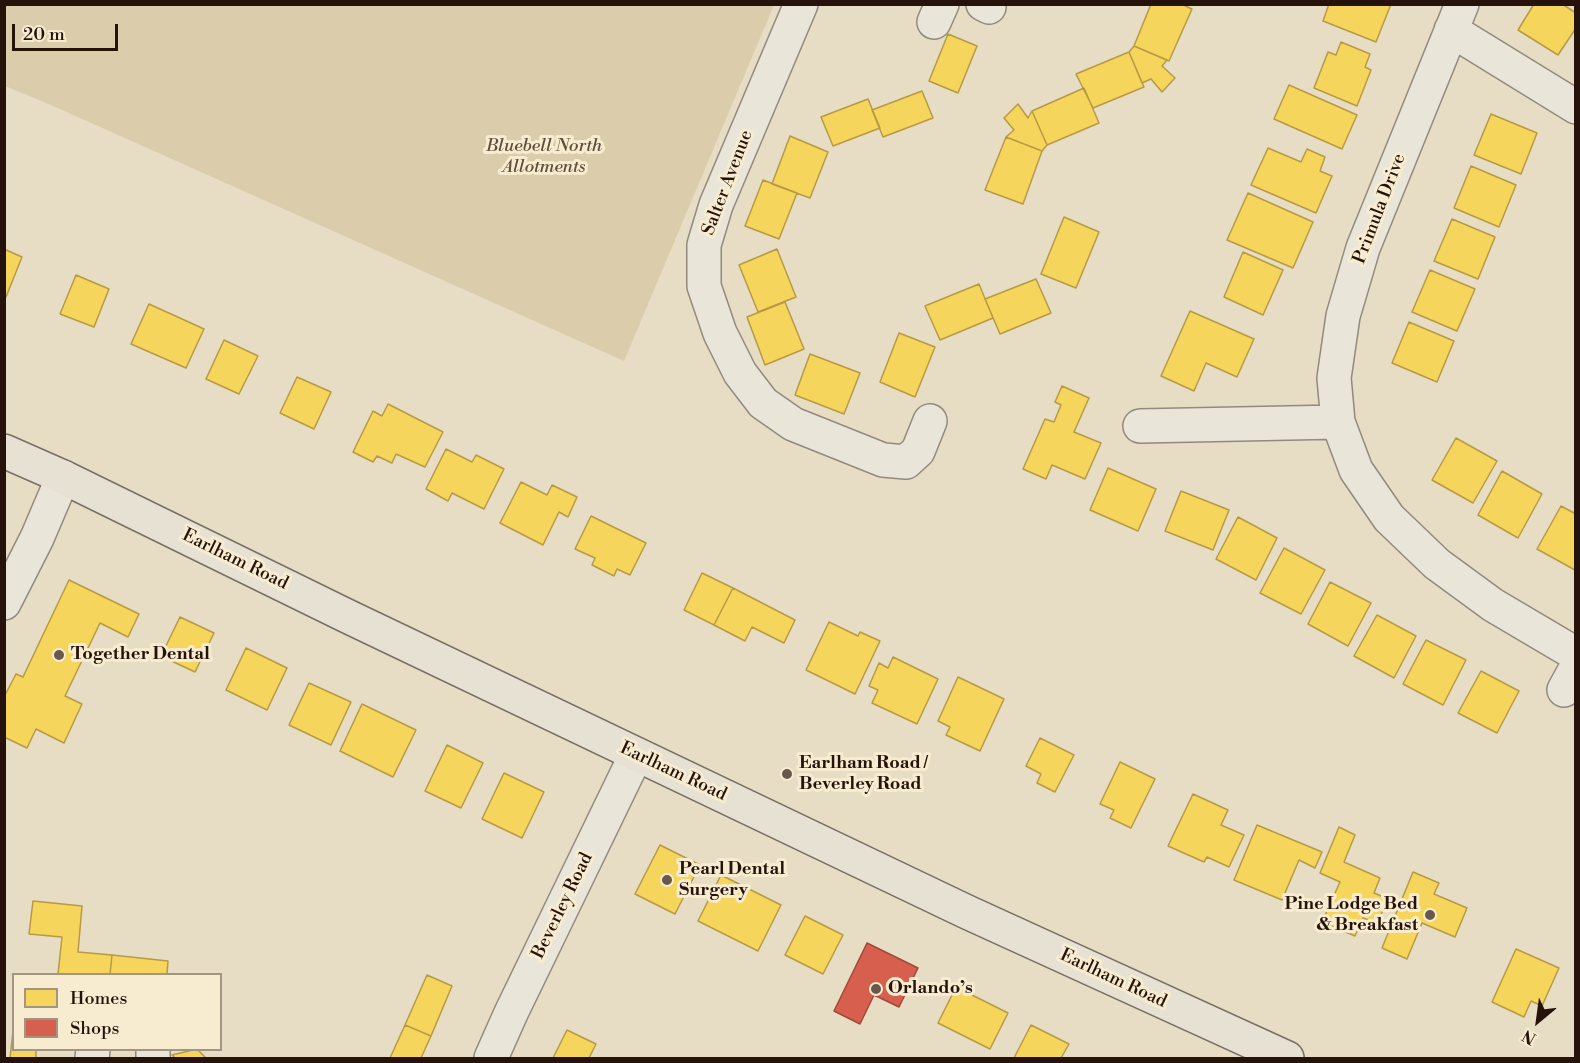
<!DOCTYPE html>
<meta charset="utf-8">
<style>
body{margin:0}
#map{position:relative;width:1580px;height:1063px;overflow:hidden;background:#e7dcc4;font-family:"Libre Bodoni",serif}
canvas{display:block}
.frame{position:absolute;inset:0;border:6px solid #24120b;pointer-events:none}
.legend{position:absolute;left:12px;top:973px;width:210px;height:78px;box-sizing:border-box;background:#f8ecd0;border:2px solid #a39581;margin:0;padding:8px 10px;list-style:none;font-size:18px;color:#24120b}
.legend li{display:flex;align-items:center;gap:12px;height:30px}
.legend b{width:30px;border:2px solid #a39581}
.north{position:absolute;left:1508px;top:991px;width:60px;height:60px;-webkit-text-stroke:4px #f8ecd0;paint-order:stroke;rotate:209deg;font-size:16px;font-weight:700;line-height:24px;text-align:center;color:#24120b}
.north::after{content:'';display:block;margin:auto;width:21px;height:27px;background:#24120b;clip-path:polygon(50% 0,100% 100%,50% 72%,0 100%)}
.scale{position:absolute;left:12px;top:24px;width:106px;height:27px;box-sizing:border-box;border:3px solid #24120b;border-top:0;padding-left:8px;font-size:18px;line-height:21px;white-space:nowrap;color:#24120b;-webkit-text-stroke:4px #f8ecd0;paint-order:stroke}
</style>
<div id="map">
<canvas width="1580" height="1063"></canvas>
<div class="frame"></div>
<ul class="legend">
<li><b style="height:16px;background:#f6d55c"></b>Homes</li>
<li><b style="height:16px;background:#d6604d"></b>Shops</li>
</ul>
<div class="north">N</div>
<div class="scale">20 m</div>
</div>
<script>
const ctx = document.querySelector('canvas').getContext('2d');
ctx.lineJoin = 'round';
function fill(path, color) { ctx.fillStyle = color; ctx.fill(path, 'evenodd'); }
const poly = rows => new Path2D(rows.map(r => 'M' + r).join(''));
function stroke(path, color, width, dash) { ctx.strokeStyle = color; ctx.lineWidth = width; ctx.lineCap = dash ? 'butt' : 'round'; ctx.setLineDash(dash || []); ctx.stroke(path); }
function drawText(font, color, halo, rows, align = 'center') {
  ctx.font = font + ' "Libre Bodoni",serif'; ctx.lineWidth = 6; ctx.setLineDash([]); ctx.textBaseline = 'middle'; ctx.strokeStyle = halo; ctx.fillStyle = color; for (const [text, x, y, turn = 0] of rows) {
    ctx.save(); ctx.translate(x, y); ctx.rotate((+turn || 0) * Math.PI / 180); ctx.textAlign = isNaN(turn) ? turn : align; if (halo) ctx.strokeText(text, 0, 0); ctx.fillText(text, 0, 0); ctx.restore();
  }
}
fill(poly([
 [4,5,5,4,774,5,624,361,51,105,5,86]
]), '#dbccac');
const homes = poly([
 [1151,4,1181,4,1192,9,1169,61,1134,46,1151,4],
 [1329,4,1391,4,1376,42,1323,21,1329,4],
 [1534,4,1562,4,1576,13,1576,28,1558,55,1518,30,1534,4],
 [948,34,977,46,958,93,929,81,948,34],
 [1341,42,1370,54,1365,67,1371,70,1357,106,1314,88,1328,52,1336,55,1341,42],
 [1134,46,1167,60,1162,66,1175,78,1162,92,1151,79,1142,83,1129,52,1134,46],
 [1129,52,1144,87,1093,108,1076,74,1129,52],
 [1289,85,1357,115,1342,149,1274,119,1289,85],
 [1084,88,1099,123,1047,145,1032,111,1084,88],
 [922,91,933,118,883,137,872,110,922,91],
 [868,99,880,128,833,146,821,117,868,99],
 [1018,104,1028,118,1032,111,1047,145,1042,151,1006,137,1014,130,1004,118,1018,104],
 [1491,114,1537,133,1521,174,1474,155,1491,114],
 [790,136,828,152,810,198,772,184,790,136],
 [1006,137,1042,151,1023,204,985,190,1006,137],
 [1268,148,1301,162,1307,149,1325,157,1320,171,1332,176,1316,213,1251,185,1268,148],
 [1471,166,1516,185,1499,227,1454,208,1471,166],
 [763,180,797,193,779,239,745,226,763,180],
 [1248,193,1313,222,1293,268,1227,240,1248,193],
 [1064,217,1099,232,1076,288,1041,274,1064,217],
 [1452,219,1495,237,1478,279,1434,261,1452,219],
 [4,249,22,257,6,297,4,296,4,249],
 [777,249,796,297,758,312,739,265,777,249],
 [1243,252,1283,270,1263,315,1224,297,1243,252],
 [1430,270,1475,289,1457,331,1412,312,1430,270],
 [76,275,109,289,94,327,60,314,76,275],
 [1036,279,1051,313,1000,334,985,299,1036,279],
 [979,284,993,318,940,340,925,306,979,284],
 [785,302,804,349,765,365,747,317,785,302],
 [149,304,204,329,186,368,131,344,149,304],
 [1190,311,1254,339,1237,377,1206,363,1194,391,1161,376,1190,311],
 [1409,322,1454,341,1437,382,1392,363,1409,322],
 [899,333,935,347,915,397,880,382,899,333],
 [224,340,258,356,239,394,206,379,224,340],
 [810,354,860,373,844,414,795,395,810,354],
 [297,377,331,392,314,429,280,413,297,377],
 [1062,386,1089,398,1074,432,1101,443,1085,479,1052,465,1046,479,1023,469,1045,419,1054,422,1061,405,1055,402,1062,386],
 [388,404,443,432,425,467,396,454,392,463,377,456,373,462,353,452,373,411,382,416,388,404],
 [1456,438,1497,461,1473,503,1432,480,1456,438],
 [446,449,472,462,476,455,504,469,484,509,452,493,448,501,426,489,446,449],
 [1108,468,1156,489,1138,531,1090,510,1108,468],
 [1502,471,1542,494,1518,538,1478,515,1502,471],
 [521,482,547,495,552,485,577,497,568,517,559,512,543,545,500,523,521,482],
 [1181,491,1229,510,1213,550,1165,531,1181,491],
 [1561,506,1576,514,1575,570,1537,549,1561,506],
 [591,516,646,543,630,575,617,569,614,576,592,565,595,558,575,549,591,516],
 [1238,517,1277,538,1256,580,1216,559,1238,517],
 [1284,548,1325,570,1301,614,1260,593,1284,548],
 [702,573,733,588,714,625,684,610,702,573],
 [69,580,139,614,128,637,100,623,65,696,82,704,64,743,36,729,27,748,4,737,4,697,16,674,23,677,69,580],
 [1330,582,1371,603,1348,646,1308,624,1330,582],
 [733,588,795,620,784,643,752,627,745,641,714,625,733,588],
 [1377,615,1416,636,1394,678,1354,656,1377,615],
 [180,617,214,633,195,672,161,656,180,617],
 [829,622,858,636,860,632,880,641,855,694,806,670,829,622],
 [1426,640,1466,660,1443,705,1403,684,1426,640],
 [246,648,287,668,267,710,226,690,246,648],
 [893,657,938,679,917,724,872,703,878,690,869,686,879,663,888,668,893,657],
 [1481,671,1519,691,1497,733,1458,713,1481,671],
 [958,677,1004,699,980,751,946,735,950,727,938,721,958,677],
 [309,683,351,702,331,745,289,725,309,683],
 [362,704,416,730,393,777,340,751,362,704],
 [1040,738,1074,755,1055,792,1037,783,1041,774,1026,766,1040,738],
 [447,745,483,763,461,808,425,791,447,745],
 [1120,762,1155,779,1131,828,1110,818,1114,810,1100,804,1120,762],
 [504,773,544,792,522,838,482,819,504,773],
 [1193,794,1228,810,1221,825,1244,835,1229,867,1207,857,1204,862,1168,846,1193,794],
 [1257,825,1322,852,1315,868,1299,860,1282,900,1234,880,1257,825],
 [1339,827,1355,835,1344,862,1380,878,1374,893,1388,899,1377,924,1363,918,1355,936,1322,922,1340,882,1320,873,1339,827],
 [660,845,700,865,675,914,635,894,660,845],
 [1413,872,1439,883,1434,894,1467,908,1455,937,1422,923,1407,959,1382,948,1413,872],
 [721,875,781,905,758,951,698,921,721,875],
 [33,901,82,906,78,952,112,955,110,974,58,974,62,937,29,934,33,901],
 [805,916,843,935,823,974,785,955,805,916],
 [1516,949,1559,968,1542,1006,1531,1001,1524,1017,1492,1002,1516,949],
 [112,955,168,961,167,974,110,974,112,955],
 [427,975,452,986,431,1036,405,1025,427,975],
 [956,987,1008,1013,990,1049,938,1023,956,987],
 [405,1025,431,1036,421,1058,390,1058,405,1025],
 [1031,1025,1069,1044,1061,1058,1014,1058,1031,1025],
 [567,1030,596,1044,589,1058,553,1058,567,1030],
 [13,1031,14,1050,36,1050,36,1058,10,1058,13,1031],
 [193,1050,198,1050,206,1058,175,1058,172,1055,193,1050]
]);
fill(homes, '#f6d55c');
stroke(homes, '#b79a44', 1.5);
const shops = poly([
 [867,943,918,968,899,1007,874,995,860,1024,834,1011,867,943]
]);
fill(shops, '#d6604d');
stroke(shops, '#a14939', 1.5);
const minor = poly([
 [801,4,716,205,704,245,704,286,720,333,740,373,763,403,793,424,883,460,906,462,918,451,930,421],
 [983,4,989,7],
 [1462,4,1363,248,1343,316,1334,378,1338,422,1356,470,1389,518,1437,564,1493,605,1576,654],
 [934,22,942,4],
 [1451,30,1576,107],
 [1140,426,1338,422],
 [4,603,37,538,63,477],
 [1564,690,1576,668],
 [92,1058,93,1050],
 [153,1058,153,1050],
 [491,1058,511,1013,636,755]
]);
const major = poly([
 [4,451,63,477,349,617,967,912,1287,1058]
]);
stroke(minor, '#928a7c', 36);
stroke(major, '#776f63', 36);
stroke(minor, '#eae5d9', 33);
stroke(major, '#e7e1d3', 33);
for (const [x, y, r, color] of [
 [59,655,6,"#68594c"],
 [787,774,6,"#68594c"],
 [667,880,6,"#68594c"],
 [1430,915,6,"#68594c"],
 [876,989,6,"#68594c"]
]) { const dot = new Path2D(); dot.arc(x, y, r, 0, 2 * Math.PI); ctx.fillStyle = color; ctx.fill(dot); stroke(dot, '#f8ecd0', 2); }
drawText('italic 18px', '#614e3d', '#f8ecd0', [
 ["Bluebell North",544,147],
 ["Allotments",544,168]
]);
drawText('18px', '#24120b', '#f8ecd0', [
 ["Salter Avenue",728,183,-69],
 ["Primula Drive",1380,209,-69],
 ["Earlham Road",235,560,26],
 ["Earlham Road",673,772,25],
 ["Beverley Road",563,906,-64],
 ["Earlham Road",1113,979,25]
]);
drawText('bold 18px', '#24120b', '#f8ecd0', [
 ["Together Dental",71,655],
 ["Earlham Road /",799,764],
 ["Beverley Road",799,785],
 ["Pearl Dental",679,870],
 ["Surgery",679,891],
 ["Pine Lodge Bed",1418,905,"right"],
 ["& Breakfast",1418,926,"right"],
 ["Orlando’s",888,989]
], 'left');
</script>
